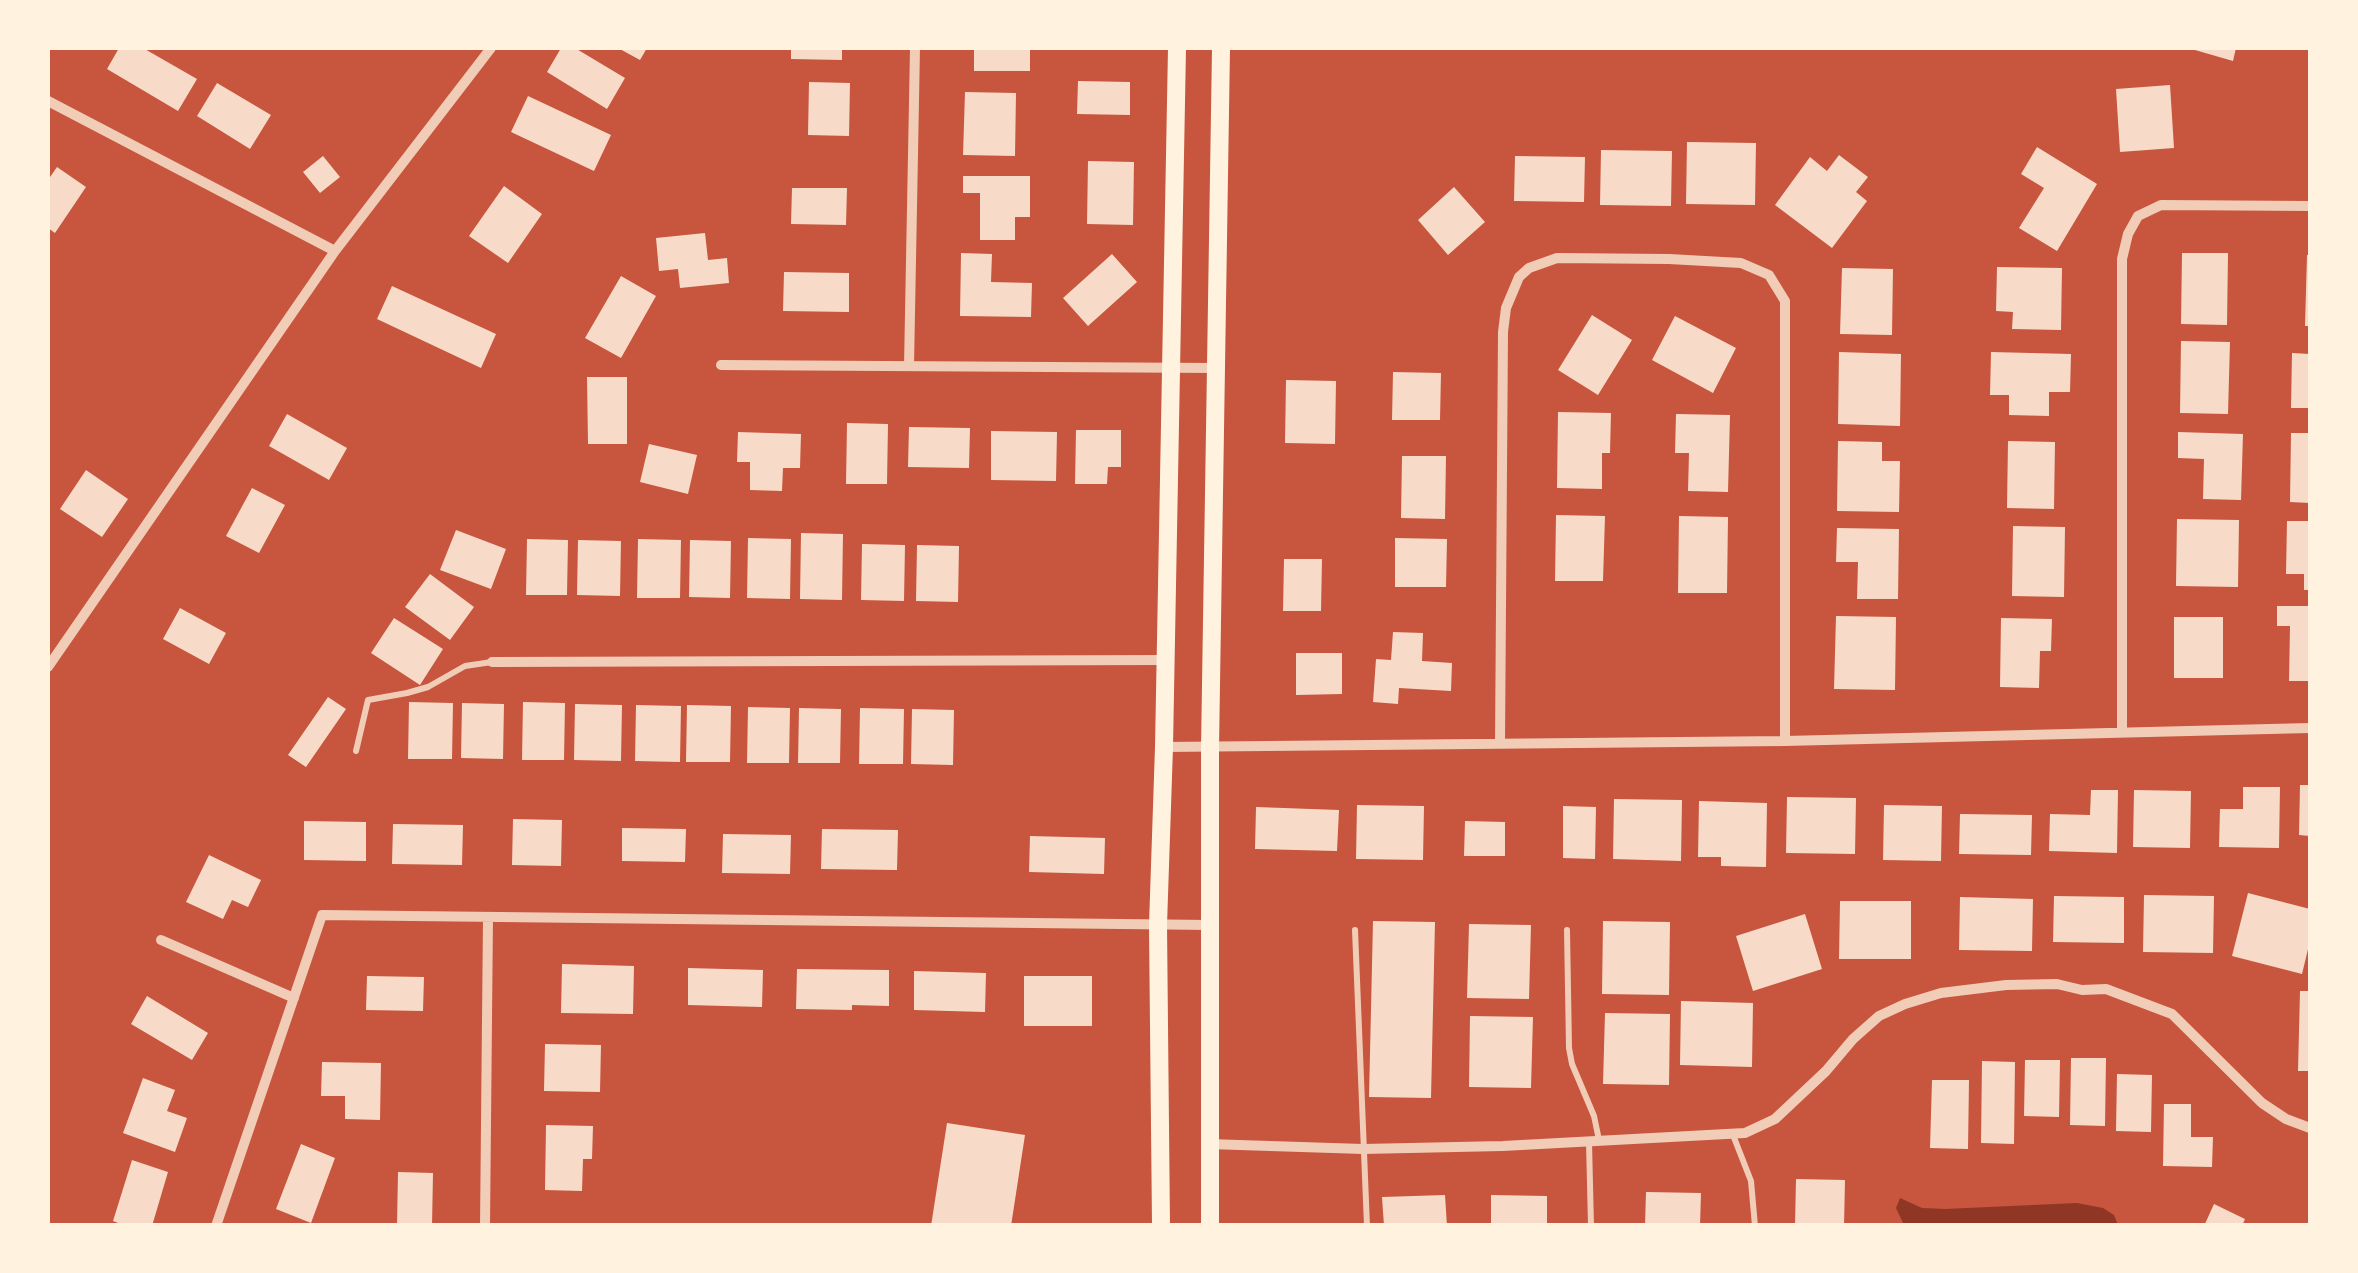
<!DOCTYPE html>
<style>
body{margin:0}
#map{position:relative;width:2358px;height:1273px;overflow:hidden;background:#c8553d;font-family:"DM Sans",sans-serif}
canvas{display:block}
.frame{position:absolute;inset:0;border:50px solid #fff3e0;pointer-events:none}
</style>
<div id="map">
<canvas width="2358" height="1273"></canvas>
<div class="frame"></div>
</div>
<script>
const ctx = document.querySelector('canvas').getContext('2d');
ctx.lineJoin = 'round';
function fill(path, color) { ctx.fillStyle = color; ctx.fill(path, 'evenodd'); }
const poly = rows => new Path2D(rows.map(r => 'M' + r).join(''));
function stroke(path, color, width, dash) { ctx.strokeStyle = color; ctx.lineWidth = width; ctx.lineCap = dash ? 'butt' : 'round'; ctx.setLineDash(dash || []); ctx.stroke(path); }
fill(poly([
 [1900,1198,1922,1208,1945,1209,2077,1203,2103,1208,2114,1215,2118,1225,1904,1225,1896,1208]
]), '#8f3625');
fill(poly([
 [119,48,143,48,197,79,178,111,107,69],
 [561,48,575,48,625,78,607,109,547,72],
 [618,48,647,48,640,60],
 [791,48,842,48,842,60,791,59],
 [974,48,1030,48,1030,71,974,71],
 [2188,48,2236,48,2233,61],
 [1078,81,1130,82,1130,115,1077,114],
 [809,82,850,83,849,136,808,135],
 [217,83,271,115,250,149,197,116],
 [2170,85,2174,148,2120,152,2116,89],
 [965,92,1016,93,1015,156,963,155],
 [528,96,611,135,594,171,511,132],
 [1687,142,1756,143,1755,205,1686,204],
 [2037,147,2097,184,2057,251,2019,228,2044,188,2021,174],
 [1601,150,1672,151,1671,206,1600,205],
 [1839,155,1868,177,1856,192,1867,201,1832,248,1775,205,1810,157,1827,171],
 [323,156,340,177,320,193,303,172],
 [1515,156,1585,157,1584,202,1514,201],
 [1088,161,1134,162,1133,225,1087,224],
 [57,167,86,187,55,233,48,228,48,180],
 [963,176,1030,176,1030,217,1015,217,1015,240,980,240,980,193,963,193],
 [504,186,542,214,508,263,469,236],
 [1454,187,1485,222,1448,255,1418,220],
 [792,188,847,188,846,225,791,224],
 [705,233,708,260,727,258,729,283,680,288,678,269,659,271,656,238],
 [961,253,992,254,991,282,1032,283,1031,317,960,316],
 [2182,253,2228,253,2227,325,2181,324],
 [1112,254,1137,282,1088,326,1063,298],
 [2307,255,2310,255,2310,326,2305,326],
 [1997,267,2062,268,2061,330,2012,329,2013,312,1996,311],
 [1842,268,1893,269,1892,335,1840,334],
 [784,272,849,273,849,312,783,311],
 [621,276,656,296,621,358,585,338],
 [392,286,496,334,481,368,377,319],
 [1592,315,1632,340,1598,395,1558,370],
 [1675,316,1736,348,1713,393,1652,360],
 [2181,341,2230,342,2228,414,2180,413],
 [1839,352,1901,354,1900,426,1838,424],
 [1991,352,2071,354,2070,392,2049,392,2049,416,2009,415,2009,395,1990,395],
 [2292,353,2310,354,2310,408,2291,408],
 [1393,372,1441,373,1440,420,1392,420],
 [587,377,627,377,627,444,588,444],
 [1286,380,1336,381,1335,444,1285,443],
 [1558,412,1611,413,1610,453,1602,453,1602,489,1557,488],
 [287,414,347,448,329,480,269,446],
 [1676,414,1730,415,1728,492,1688,491,1689,453,1675,453],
 [847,423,888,424,887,484,846,484],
 [909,427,970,428,969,468,908,467],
 [1076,430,1121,430,1121,467,1108,467,1107,484,1075,484],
 [991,431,1057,432,1056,481,991,480],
 [738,432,801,434,800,468,783,468,782,491,750,490,750,462,737,462],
 [2178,432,2243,434,2241,500,2203,499,2204,459,2178,458],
 [2291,433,2310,433,2310,503,2290,502],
 [1838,441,1882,442,1882,461,1900,461,1899,512,1837,511],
 [2008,441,2055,442,2054,509,2007,508],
 [649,444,697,455,688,494,640,482],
 [1402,456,1446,456,1445,519,1401,518],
 [86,470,128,499,102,537,60,509],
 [252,488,285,505,259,553,226,536],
 [1556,515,1605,516,1603,581,1555,581],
 [1679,516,1728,517,1727,593,1678,593],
 [2177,519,2239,520,2238,587,2176,586],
 [2287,521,2310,521,2310,590,2304,590,2304,574,2286,574],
 [2013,526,2065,527,2064,597,2012,596],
 [1837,528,1899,529,1898,599,1857,599,1858,562,1836,562],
 [456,530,506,549,491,589,440,570],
 [801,533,843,534,842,600,800,599],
 [748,538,791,539,790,599,747,598],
 [1395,538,1447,539,1446,587,1395,587],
 [527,539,568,540,567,595,526,595],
 [638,539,681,540,680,598,637,598],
 [578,540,621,541,620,596,577,595],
 [690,540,731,541,730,598,689,597],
 [862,544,905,545,904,601,861,600],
 [917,545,959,546,958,602,916,601],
 [1284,559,1322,559,1321,611,1283,611],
 [430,574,474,607,450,640,405,607],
 [2277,606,2310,606,2310,681,2289,681,2290,626,2277,626],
 [180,608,226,633,209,664,163,639],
 [1836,616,1896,617,1895,690,1834,689],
 [2174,617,2223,617,2223,678,2174,678],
 [394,618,443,649,420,685,371,653],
 [2001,618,2052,619,2051,651,2040,651,2039,688,2000,687],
 [1393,632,1423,633,1422,661,1452,663,1451,691,1399,688,1398,704,1373,702,1376,659,1391,660],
 [1296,653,1342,653,1342,694,1296,695],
 [328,697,346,709,306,767,288,755],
 [409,702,453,703,452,759,408,759],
 [523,702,565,703,564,760,522,760],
 [462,703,504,704,503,759,461,758],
 [575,704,622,705,621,761,574,760],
 [636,705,681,706,680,762,635,761],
 [687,705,731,706,730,762,686,762],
 [748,707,790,708,789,763,747,763],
 [799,708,841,709,840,763,798,763],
 [860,708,904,709,903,764,859,764],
 [912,709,954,710,953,765,911,764],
 [2300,785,2310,785,2310,836,2299,835],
 [2243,787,2280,787,2279,848,2219,847,2220,809,2243,809],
 [2091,790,2118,790,2117,853,2049,851,2050,814,2090,815],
 [2134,790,2191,791,2190,848,2133,847],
 [1787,797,1856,798,1855,854,1786,853],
 [1614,799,1682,800,1681,861,1613,859],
 [1699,801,1767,803,1766,867,1721,866,1721,857,1698,857],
 [1357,805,1424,806,1423,860,1356,859],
 [1884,805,1942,806,1941,861,1883,860],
 [1563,806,1596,807,1595,859,1563,858],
 [1256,807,1339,810,1337,851,1255,849],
 [1960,814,2032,815,2031,855,1959,854],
 [513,819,562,820,561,866,512,865],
 [304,821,366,822,366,861,304,860],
 [1465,821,1505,822,1505,856,1464,856],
 [393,824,463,825,462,865,392,864],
 [622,828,686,829,685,862,622,861],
 [822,829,898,830,897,870,821,869],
 [723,834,791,835,790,874,722,873],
 [1030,836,1105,838,1104,874,1029,872],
 [209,855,261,880,248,907,232,900,223,919,186,902],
 [2248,893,2310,909,2310,941,2302,974,2232,956],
 [2144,895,2214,896,2213,953,2143,952],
 [2054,896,2124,897,2124,943,2053,942],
 [1960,897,2033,899,2032,951,1959,950],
 [1840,901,1911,901,1911,959,1839,959],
 [1805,914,1822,969,1753,991,1736,936],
 [1373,921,1435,922,1431,1098,1369,1097],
 [1603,921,1670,922,1669,995,1602,994],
 [1469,924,1531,925,1529,999,1467,998],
 [562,964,634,966,633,1014,561,1013],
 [688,968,763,970,762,1007,688,1005],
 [797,969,889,970,889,1006,852,1005,852,1010,796,1009],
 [914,971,986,973,985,1012,914,1010],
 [367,976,424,977,423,1011,366,1010],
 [1024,976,1092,976,1092,1026,1024,1026],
 [2300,991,2310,991,2310,1071,2298,1071],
 [147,996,208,1033,192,1060,131,1024],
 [1681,1001,1753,1003,1752,1067,1680,1065],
 [1605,1013,1670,1014,1669,1085,1603,1084],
 [1470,1016,1533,1017,1531,1088,1469,1087],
 [545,1044,601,1045,600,1092,544,1091],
 [2071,1058,2106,1058,2105,1126,2070,1125],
 [2025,1060,2060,1060,2059,1117,2024,1116],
 [1982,1061,2015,1062,2014,1144,1981,1143],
 [322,1062,381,1063,380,1120,345,1119,345,1096,321,1096],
 [2117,1074,2152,1075,2151,1132,2116,1131],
 [143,1078,175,1090,167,1111,187,1118,175,1152,123,1133],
 [1932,1080,1969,1080,1968,1149,1930,1148],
 [2164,1104,2191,1104,2191,1137,2213,1137,2212,1167,2163,1166],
 [947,1123,1025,1135,1011,1226,931,1226],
 [546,1125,593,1126,592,1159,583,1159,582,1191,545,1190],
 [301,1144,335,1158,311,1223,276,1209],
 [132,1160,168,1172,152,1226,126,1226,113,1221],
 [398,1172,433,1173,432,1226,397,1226],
 [1796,1179,1845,1180,1844,1226,1795,1226],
 [1646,1192,1701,1193,1700,1226,1645,1226],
 [1445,1195,1447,1226,1384,1226,1382,1197],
 [1491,1195,1547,1196,1547,1226,1491,1226],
 [2214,1204,2245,1219,2242,1226,2204,1226]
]), '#f7dbc8');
stroke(poly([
 [356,751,368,700,407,693,428,687,465,666,492,662],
 [1355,930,1367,1226],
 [1567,930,1569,1048,1572,1064,1594,1116,1599,1140],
 [1733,1135,1751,1181,1755,1226],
 [1589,1142,1591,1226]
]), '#f1ccb7', 6);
stroke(poly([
 [48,101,335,251],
 [721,365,1216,368],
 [909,366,915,48],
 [492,662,1166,660],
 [48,667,335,251,491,48],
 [2122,730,2122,259,2128,234,2138,216,2161,205,2310,206],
 [1500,743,1503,332,1506,308,1519,277,1529,268,1557,258,1669,259,1741,263,1769,275,1785,301,1785,741],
 [1164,747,1785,741,2310,728],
 [161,940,294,998],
 [1208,1144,1363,1149,1503,1146,1745,1133,1775,1119,1826,1071,1853,1039,1879,1016,1905,1004,1941,993,2006,985,2057,984,2082,990,2106,989,2172,1014,2262,1103,2286,1119,2310,1128],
 [216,1226,322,915,1210,925],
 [485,1226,488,917]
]), '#f1ccb7', 10);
stroke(poly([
 [1161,1226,1158,925,1164,747,1177,48],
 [1210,1226,1210,748,1221,48]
]), '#fff3e0', 18);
</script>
